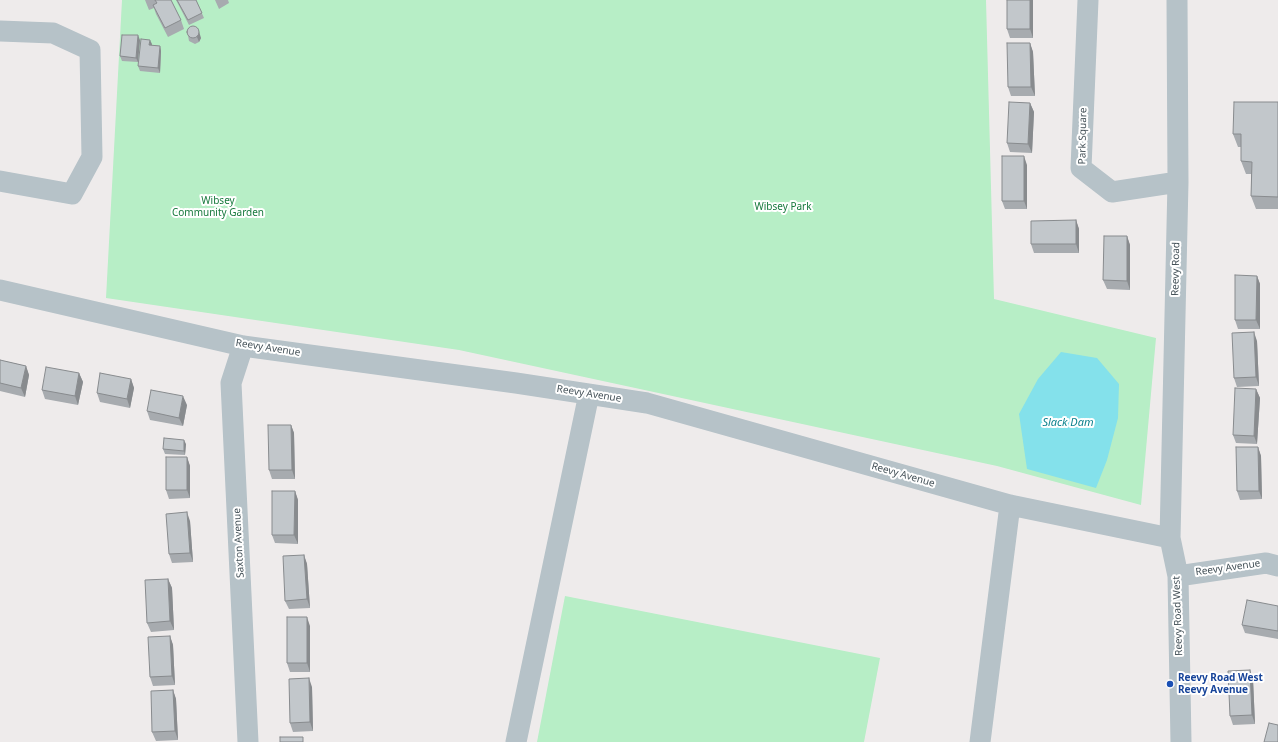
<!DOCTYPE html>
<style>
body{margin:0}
canvas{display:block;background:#eeebeb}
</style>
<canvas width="1278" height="742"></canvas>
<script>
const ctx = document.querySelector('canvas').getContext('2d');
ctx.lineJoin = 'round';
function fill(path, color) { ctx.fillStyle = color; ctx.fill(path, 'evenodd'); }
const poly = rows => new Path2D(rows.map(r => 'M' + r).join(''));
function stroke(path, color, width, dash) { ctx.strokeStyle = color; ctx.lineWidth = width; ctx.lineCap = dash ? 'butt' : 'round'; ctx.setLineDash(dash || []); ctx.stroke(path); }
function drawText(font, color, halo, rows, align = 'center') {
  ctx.font = font + ' "Noto Sans",sans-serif'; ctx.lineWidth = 4; ctx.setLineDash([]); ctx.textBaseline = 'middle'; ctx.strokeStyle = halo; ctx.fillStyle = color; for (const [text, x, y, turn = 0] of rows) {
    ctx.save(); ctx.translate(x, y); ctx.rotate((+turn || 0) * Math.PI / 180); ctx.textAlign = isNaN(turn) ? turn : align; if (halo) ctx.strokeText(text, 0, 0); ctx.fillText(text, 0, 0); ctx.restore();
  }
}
fill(poly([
 [122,0,986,0,994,299,1156,338,1141,505,997,466,459,350,106,298],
 [565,596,880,658,864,742,537,742]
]), '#b7eec6');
fill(poly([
 [1061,352,1097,358,1119,384,1118,418,1107,460,1096,488,1027,469,1019,414,1038,379]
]), '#84e1eb');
stroke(poly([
 [1088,0,1081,168,1112,192,1178,182],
 [1177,0,1178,182,1170,538,1178,576,1181,742],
 [0,31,53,33,90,50,92,157,72,194,0,181],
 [0,290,243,346,516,383,647,403,1010,505,1170,538],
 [243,346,231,383,248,742],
 [1178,576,1266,563,1278,566],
 [516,742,589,394],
 [980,742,1010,505]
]), '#b6c2c8', 21);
fill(poly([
 [145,0,171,0,181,20,184,29,168,37,156,14,154,8,149,10],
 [176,0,196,0,204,18,189,25],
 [215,0,228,0,229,3,219,9],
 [1007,0,1033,0,1033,38,1010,38,1007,29],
 [187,30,201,38,199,42,195,44,189,41],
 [140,40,138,62,122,61,120,56],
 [1030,43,1033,52,1035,96,1011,96,1008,87],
 [152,44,151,45,160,46,161,51,160,73,140,71,138,66],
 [1278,102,1278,209,1256,209,1251,196,1251,174,1246,174,1241,161,1241,147,1238,147,1233,134],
 [1030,103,1034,112,1032,153,1010,152,1007,143],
 [1027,165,1027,209,1005,209,1002,201],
 [1076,220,1079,229,1079,253,1034,253,1031,244],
 [1127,236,1130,245,1130,290,1107,289,1103,280],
 [1257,276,1260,284,1260,329,1238,329,1235,320],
 [1257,341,1259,386,1237,387,1234,378],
 [0,360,26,366,29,375,25,397,0,391],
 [79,373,83,382,78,405,45,399,42,390],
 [131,379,134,388,130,408,100,402,97,393],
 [1256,389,1260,398,1257,444,1236,443,1233,435],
 [187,405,183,426,150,420,147,411],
 [291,425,294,433,295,479,272,479,269,470],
 [186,444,185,455,165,454,163,449],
 [1258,447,1261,456,1262,499,1240,500,1237,491],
 [187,457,190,466,190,498,169,499,166,490],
 [295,491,298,500,298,544,275,543,272,535],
 [190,521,193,562,172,563,169,554],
 [304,555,307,564,310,608,289,609,285,601],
 [168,579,172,588,174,630,151,632,147,623],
 [1278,606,1278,639,1245,633,1242,625],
 [310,626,310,672,290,672,287,663],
 [170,636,173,645,175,685,153,686,150,677],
 [1250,670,1253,679,1255,724,1233,725,1230,716],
 [312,687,313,731,293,732,290,723],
 [173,690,176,699,178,740,156,741,152,732]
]), '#a7abaf');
fill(poly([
 [1030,0,1033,0,1033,38,1030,29],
 [198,28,201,38,199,42,197,37],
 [138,35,140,40,138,62,136,58],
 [150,40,152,44,151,50,149,45],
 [1030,43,1033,52,1035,96,1031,87],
 [160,46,161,51,160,73,158,68],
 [1030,103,1034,112,1032,153,1028,144],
 [1024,156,1027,165,1027,209,1024,201],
 [1076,220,1079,229,1079,253,1076,244],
 [1127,236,1130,245,1130,290,1127,281],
 [1257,276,1260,284,1260,329,1256,320],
 [1254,332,1257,341,1259,386,1256,377],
 [26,366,29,375,25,397,21,388],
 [79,373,83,382,78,405,75,396],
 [131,379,134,388,130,408,127,399],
 [1256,389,1260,398,1257,444,1254,436],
 [183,396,187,405,183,426,179,418],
 [291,425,294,433,295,479,292,470],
 [184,440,186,444,185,455,184,451],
 [1258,447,1261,456,1262,499,1259,491],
 [187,457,190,466,190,498,187,490],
 [295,491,298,500,298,544,294,535],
 [187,512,190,521,193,562,190,553],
 [304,555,307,564,310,608,307,599],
 [168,579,172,588,174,630,170,621],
 [307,617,310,626,310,672,307,663],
 [170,636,173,645,175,685,172,676],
 [1250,670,1253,679,1255,724,1252,715],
 [309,678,312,687,313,731,310,722],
 [173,690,176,699,178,740,175,731]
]), '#888b8e');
const building = poly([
 [155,0,171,0,181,20,165,28,153,5,157,3,155,0],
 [177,0,196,0,202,13,188,20,177,0],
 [1007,0,1030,0,1030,29,1007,29,1007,0],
 '187 32a6 6 0 1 1 12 0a6 6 0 1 1-12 0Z',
 [122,35,138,35,136,58,120,56,122,35],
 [141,39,150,40,149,45,160,46,158,68,138,66,141,39],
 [1007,43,1030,43,1031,87,1008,87,1007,43],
 [1009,102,1030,103,1028,144,1007,143,1009,102],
 [1234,102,1278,102,1278,197,1251,196,1252,162,1241,161,1241,134,1233,134,1234,102],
 [1002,156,1024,156,1024,201,1002,201,1002,156],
 [1076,220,1076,244,1031,244,1031,221,1076,220],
 [1104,236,1127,236,1127,281,1103,280,1104,236],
 [1235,275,1257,276,1256,320,1235,320,1235,275],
 [1254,332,1256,377,1234,378,1232,333,1254,332],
 [0,360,26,366,21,388,0,383,0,360],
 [46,367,79,373,75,396,42,390,46,367],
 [100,373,131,379,127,399,97,393,100,373],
 [1235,388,1256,389,1254,436,1233,435,1235,388],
 [151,390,183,396,179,418,147,411,151,390],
 [268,425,291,425,292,470,269,470,268,425],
 [164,438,184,440,184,451,163,449,164,438],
 [1236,447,1258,447,1259,491,1237,491,1236,447],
 [166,457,187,457,187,490,166,490,166,457],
 [272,491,295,491,294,535,272,535,272,491],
 [187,512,190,553,169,554,166,514,187,512],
 [304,555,307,599,285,601,283,556,304,555],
 [168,579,170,621,147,623,145,580,168,579],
 [1247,600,1278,606,1278,631,1242,625,1247,600],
 [287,617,307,617,307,663,287,663,287,617],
 [170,636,172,676,150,677,148,637,170,636],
 [1250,670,1252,715,1230,716,1228,671,1250,670],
 [309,678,310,722,290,723,289,679,309,678],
 [173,690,175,731,152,732,151,691,173,690],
 [1269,723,1278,725,1278,742,1264,742,1269,723],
 [280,737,303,737,303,742,280,742,280,737]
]);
fill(building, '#c2c7cb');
stroke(building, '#888b8e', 1);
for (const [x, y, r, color] of [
 [1170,684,4,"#1a4fb4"]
]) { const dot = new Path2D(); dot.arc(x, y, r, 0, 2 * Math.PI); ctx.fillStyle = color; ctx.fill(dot); stroke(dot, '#fff', 1.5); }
drawText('10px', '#445158', '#fff', [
 ["Park Square",1083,136,-89],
 ["Reevy Road",1176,269,-89],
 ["Reevy Avenue",268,348,9],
 ["Reevy Avenue",589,394,9],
 ["Reevy Avenue",903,475,16],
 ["Saxton Avenue",239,543,-93],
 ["Reevy Avenue",1228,568,-8],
 ["Reevy Road West",1178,616,-92]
]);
drawText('10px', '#16783c', '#fff', [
 ["Wibsey",218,201],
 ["Community Garden",218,213],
 ["Wibsey Park",783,207]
]);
drawText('bold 10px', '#164399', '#fff', [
 ["Reevy Road West",1178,678],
 ["Reevy Avenue",1178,690]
], 'left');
drawText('italic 11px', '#0c818d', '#fff', [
 ["Slack Dam",1068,423]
]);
</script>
